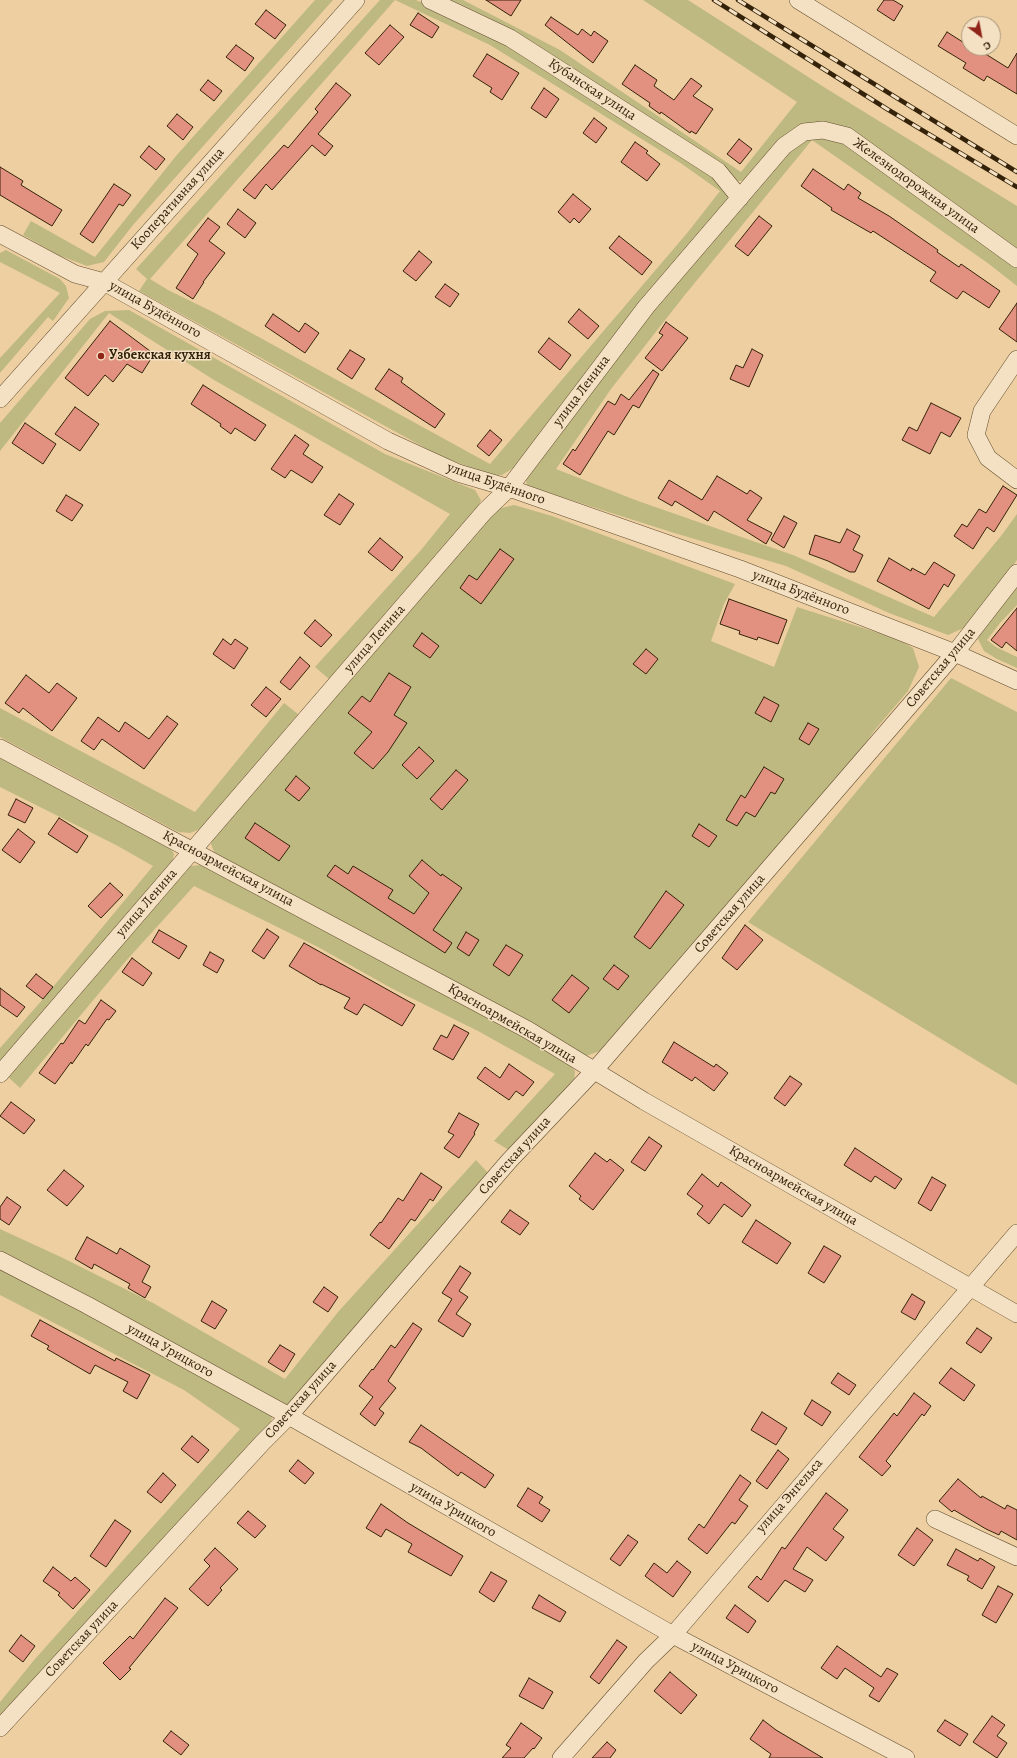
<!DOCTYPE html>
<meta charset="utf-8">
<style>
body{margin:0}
#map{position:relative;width:1017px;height:1758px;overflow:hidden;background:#eecfa1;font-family:Alegreya,serif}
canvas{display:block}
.north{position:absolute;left:961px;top:16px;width:40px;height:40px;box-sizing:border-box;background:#f4e0c2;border:1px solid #a79478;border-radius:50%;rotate:148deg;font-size:11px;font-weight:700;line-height:16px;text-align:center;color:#34230a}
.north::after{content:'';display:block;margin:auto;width:14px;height:18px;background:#8f2418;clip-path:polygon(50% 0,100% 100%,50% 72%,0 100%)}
</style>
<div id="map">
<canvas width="1017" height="1758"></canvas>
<div class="north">С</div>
</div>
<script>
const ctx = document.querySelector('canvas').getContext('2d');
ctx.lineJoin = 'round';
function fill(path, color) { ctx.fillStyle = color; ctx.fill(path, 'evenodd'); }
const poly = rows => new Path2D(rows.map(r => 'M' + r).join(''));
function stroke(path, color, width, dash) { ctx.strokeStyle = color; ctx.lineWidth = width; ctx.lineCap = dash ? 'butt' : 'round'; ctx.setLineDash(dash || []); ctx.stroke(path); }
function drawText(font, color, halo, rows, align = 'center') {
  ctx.font = font + ' Alegreya,serif'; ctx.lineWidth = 3; ctx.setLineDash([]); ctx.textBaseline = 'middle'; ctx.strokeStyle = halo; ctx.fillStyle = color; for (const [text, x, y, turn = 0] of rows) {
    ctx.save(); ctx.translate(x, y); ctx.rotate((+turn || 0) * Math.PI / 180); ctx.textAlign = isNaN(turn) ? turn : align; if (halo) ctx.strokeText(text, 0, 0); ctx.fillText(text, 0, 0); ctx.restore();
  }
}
fill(poly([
 [315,0,333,0,133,225,104,262,87,266,58,255,23,235,31,221,95,257,176,156],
 [380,0,395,0,150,279,168,290,215,313,490,464,688,232,720,191,682,164,490,45,395,0,416,0,484,29,685,153,729,192,727,206,515,467,502,475,492,476,438,455,139,291,147,279,136,269],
 [444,0,463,0,560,50,741,172,797,102,643,0,688,0,827,89,1017,206,1017,253,986,226,941,193,843,126,816,122,743,181,736,181],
 [833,136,1017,267,1017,286,989,264,812,140,684,296,611,389,556,469,638,501,793,555,934,617,1001,536,1017,514,1017,560,981,610,966,627,948,635,889,613,786,566,671,532,527,486,525,474,569,414,740,205,801,138],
 [6,250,60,279,66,286,69,298,53,321,48,317,0,373,0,358,60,293,0,262,0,253],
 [129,310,385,454,475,490,481,500,477,510,432,559,329,679,315,667,421,550,450,514,214,380,109,313,0,451,0,423,90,319,105,311],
 [514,505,552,516,735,584,724,604,711,641,774,667,797,607,898,639,913,648,919,667,908,691,874,731,843,775,703,931,600,1051,586,1056,215,854,211,844,213,836,493,510],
 [1017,579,1017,605,1000,623,987,640,996,647,1017,657,1017,668,997,659,984,651,978,639,983,626],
 [951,678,1017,712,1017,1085,748,922],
 [284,703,298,714,203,828,190,833,178,832,0,737,0,708,195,812],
 [0,757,169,846,174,854,171,868,0,1065,0,1048,43,999,153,866,116,845,0,787],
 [201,865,404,972,566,1061,575,1071,574,1082,512,1152,494,1141,555,1074,478,1031,391,988,318,947,194,886,125,962,20,1088,7,1076,191,866],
 [476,1160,490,1175,290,1404,284,1406,0,1254,0,1229,63,1258,153,1303,285,1379,338,1312],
 [0,1266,272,1415,271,1424,0,1718,0,1702,35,1659,240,1429,184,1390,0,1295]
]), '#beb981');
const building = poly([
 [486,0,521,0,511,16,486,0],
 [884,0,893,0,903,6,894,21,877,10,884,0],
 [266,10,286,25,275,39,255,24,266,10],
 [418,13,439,27,432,38,410,25,418,13],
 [551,17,578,35,582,29,591,36,594,31,608,41,593,63,545,25,551,17],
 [390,25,404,37,379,65,365,53,390,25],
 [947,32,969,46,969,48,976,48,1008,68,1017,53,1017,94,987,76,984,81,963,68,966,63,938,46,947,32],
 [236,45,254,58,245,71,226,57,236,45],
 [487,54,519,73,502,100,490,92,492,88,473,76,487,54],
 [635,65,657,80,654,86,674,100,691,78,702,86,693,96,713,109,696,134,691,131,690,133,661,112,660,114,649,106,650,103,622,84,635,65],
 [208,80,222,91,214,101,200,90,208,80],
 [336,83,351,95,318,134,333,146,325,156,312,145,272,190,266,184,255,199,243,190,284,145,288,148,318,112,315,109,336,83],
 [544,88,559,99,546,118,531,108,544,88],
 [177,114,193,127,183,140,167,126,177,114],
 [594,118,607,128,596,143,583,133,594,118],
 [739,139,752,149,740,164,727,154,739,139],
 [635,142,648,151,646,153,660,164,647,181,621,162,635,142],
 [149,146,165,159,156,170,140,157,149,146],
 [0,167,23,181,21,185,62,210,52,226,0,195,0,167],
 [813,169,844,190,848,184,861,193,858,198,889,216,938,250,937,252,959,267,961,264,1000,291,989,308,963,291,957,299,930,281,936,272,873,231,871,233,831,210,832,208,801,186,813,169],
 [114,184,131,195,123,206,119,204,93,243,80,234,114,184],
 [573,194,591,209,579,223,574,218,570,223,558,212,573,194],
 [238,209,256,223,245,238,227,224,238,209],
 [759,216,772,226,748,256,735,246,759,216],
 [208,218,220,227,209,241,225,253,203,282,204,282,193,299,176,288,198,254,187,245,208,218],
 [619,236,652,262,642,275,609,248,619,236],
 [419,251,432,262,416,281,403,271,419,251],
 [445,284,459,294,450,307,435,297,445,284],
 [1017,303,1017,342,999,329,1017,303],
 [579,309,599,326,588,339,568,322,579,309],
 [273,314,299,332,305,323,319,333,305,353,265,326,273,314],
 [110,321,154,354,142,373,127,364,113,382,105,375,88,396,65,378,110,321],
 [666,322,688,338,662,371,645,358,663,335,659,333,666,322],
 [549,338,571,355,560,370,538,352,549,338],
 [752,349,763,355,749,387,730,379,736,365,743,368,752,349],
 [350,350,365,359,352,379,337,369,350,350],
 [389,369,403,378,401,382,445,414,435,428,375,389,389,369],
 [653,370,659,374,639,408,633,405,614,435,608,431,580,475,563,464,573,449,575,451,608,401,615,405,621,394,629,400,653,370],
 [203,385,266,425,255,441,235,428,231,434,220,426,221,424,191,404,203,385],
 [931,403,961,418,950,437,941,432,930,454,902,440,909,427,917,431,931,403],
 [75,407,99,424,80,451,55,434,75,407],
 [25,423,56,444,43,464,12,443,25,423],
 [490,430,502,440,489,456,477,446,490,430],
 [295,435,309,445,303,454,323,467,312,483,291,470,285,478,271,469,295,435],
 [717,476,747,494,750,490,762,498,747,520,772,533,766,544,714,511,708,521,675,501,672,506,658,498,669,480,702,500,717,476],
 [1003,486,1017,495,994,532,987,527,973,549,954,536,962,524,967,527,979,509,986,513,1003,486],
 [339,494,354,504,340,525,324,515,339,494],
 [66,495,83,505,72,521,56,511,66,495],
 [784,516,797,523,784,548,771,540,784,516],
 [847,529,860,536,853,550,863,555,855,572,850,572,828,561,809,554,815,535,840,543,847,529],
 [380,538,403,557,392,571,368,552,380,538],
 [500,549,514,559,481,604,460,588,469,575,477,580,500,549],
 [889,558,911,571,912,568,925,575,934,562,955,575,948,587,944,584,929,609,877,581,889,558],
 [729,599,787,620,778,644,758,637,757,640,739,634,740,631,720,624,729,599],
 [1017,608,1017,651,1006,642,1002,648,991,640,1017,608],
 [315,620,332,635,321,647,304,633,315,620],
 [422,633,439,646,430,658,413,646,422,633],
 [223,639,231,645,235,639,248,648,234,669,213,654,223,639],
 [646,649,658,659,646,674,633,664,646,649],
 [300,657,310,666,290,690,280,682,300,657],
 [389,673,411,687,394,715,407,723,388,752,373,769,354,753,372,732,348,713,362,696,370,702,389,673],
 [26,675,49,693,57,683,77,698,52,731,23,708,19,713,5,703,26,675],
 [266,687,281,699,266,717,251,705,266,687],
 [764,697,779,705,771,722,755,713,764,697],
 [167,716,178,724,144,769,102,739,94,750,81,741,98,717,119,732,125,722,149,739,167,716],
 [808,723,819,729,809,745,799,739,808,723],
 [419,747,434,761,417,779,402,765,419,747],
 [764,767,784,779,775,794,771,792,755,817,746,812,737,826,726,820,741,795,745,798,764,767],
 [456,770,468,780,442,810,430,799,456,770],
 [296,776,310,788,299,801,285,790,296,776],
 [16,799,33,808,25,823,8,815,16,799],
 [59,818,88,836,77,853,48,834,59,818],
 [255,823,290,846,279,861,245,838,255,823],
 [699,824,717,836,709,847,692,836,699,824],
 [18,829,35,842,20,863,2,850,18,829],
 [422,860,441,876,442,874,462,888,433,930,452,943,445,953,327,876,335,865,348,874,353,866,393,890,388,898,414,914,429,893,409,876,422,860],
 [110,883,123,895,101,918,88,906,110,883],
 [666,891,684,905,650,949,634,937,666,891],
 [745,925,763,940,737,970,722,958,745,925],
 [267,929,279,937,264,959,252,951,267,929],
 [159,930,187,946,179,959,152,942,159,930],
 [466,932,479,940,469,956,457,948,466,932],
 [304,943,415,1005,402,1026,364,1004,357,1015,344,1008,350,998,321,984,321,985,289,966,304,943],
 [506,945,523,955,509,976,493,965,506,945],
 [210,952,224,960,217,973,203,965,210,952],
 [132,958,152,973,143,986,122,972,132,958],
 [614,965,629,976,618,990,603,979,614,965],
 [36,974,53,987,43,999,26,986,36,974],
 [572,975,589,988,569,1013,552,1000,572,975],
 [0,988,25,1007,17,1017,0,1005,0,988],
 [101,1000,116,1011,109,1020,107,1019,88,1046,86,1044,72,1064,71,1062,55,1084,39,1073,61,1043,63,1044,79,1020,85,1024,101,1000],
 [454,1025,469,1033,453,1060,433,1049,441,1035,447,1038,454,1025],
 [674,1042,714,1067,716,1064,728,1073,714,1091,695,1077,692,1081,662,1062,674,1042],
 [509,1064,534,1082,523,1096,516,1091,509,1100,477,1078,485,1067,500,1078,509,1064],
 [790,1076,802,1084,785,1106,774,1098,790,1076],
 [11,1102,35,1120,24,1134,0,1116,11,1102],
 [459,1113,479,1124,474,1133,475,1134,459,1158,444,1148,454,1135,448,1132,459,1113],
 [649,1137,662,1146,645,1171,631,1162,649,1137],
 [855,1148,902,1179,895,1189,875,1176,871,1182,844,1165,855,1148],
 [595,1153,607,1162,610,1159,624,1170,593,1210,579,1199,581,1196,569,1186,595,1153],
 [64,1170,84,1186,67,1206,47,1190,64,1170],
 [421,1173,442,1187,433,1201,430,1199,415,1221,411,1219,389,1249,370,1235,380,1222,381,1223,398,1198,403,1201,421,1173],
 [702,1174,718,1187,721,1182,751,1205,742,1217,724,1204,709,1224,697,1214,703,1206,687,1194,702,1174],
 [932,1177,946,1185,931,1211,918,1203,932,1177],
 [7,1197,21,1207,9,1225,0,1219,0,1207,7,1197],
 [510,1210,529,1223,520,1235,501,1222,510,1210],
 [756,1220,791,1243,777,1264,742,1242,756,1220],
 [87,1237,117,1254,120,1248,150,1266,142,1282,151,1287,145,1298,128,1288,130,1284,94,1264,92,1269,75,1259,87,1237],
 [824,1246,841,1256,824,1283,808,1273,824,1246],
 [460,1266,471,1273,459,1291,468,1297,456,1314,471,1324,463,1337,438,1321,452,1299,442,1293,460,1266],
 [324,1287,338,1297,328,1312,313,1302,324,1287],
 [912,1294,925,1302,915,1320,901,1312,912,1294],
 [212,1301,227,1310,215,1329,201,1321,212,1301],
 [40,1320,115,1361,116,1358,150,1375,137,1399,123,1391,128,1382,95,1365,90,1374,47,1349,49,1346,31,1336,40,1320],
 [413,1323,422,1329,388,1381,396,1388,379,1409,384,1413,375,1426,360,1414,373,1397,359,1386,372,1369,373,1370,391,1345,395,1348,413,1323],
 [977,1328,992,1338,981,1353,966,1343,977,1328],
 [280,1345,295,1354,284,1372,268,1362,280,1345],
 [951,1368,975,1385,964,1401,939,1383,951,1368],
 [838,1373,856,1385,849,1395,831,1383,838,1373],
 [914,1393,931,1406,924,1416,922,1414,886,1461,891,1466,882,1476,859,1457,894,1413,897,1416,914,1393],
 [812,1400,831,1412,822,1426,804,1414,812,1400],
 [762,1412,787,1428,776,1445,751,1430,762,1412],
 [421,1425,494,1475,485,1488,461,1472,458,1476,421,1448,409,1442,421,1425],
 [192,1436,209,1450,198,1463,181,1449,192,1436],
 [778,1450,789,1459,767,1489,756,1481,778,1450],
 [298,1460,314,1473,305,1484,289,1471,298,1460],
 [163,1473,176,1485,161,1503,147,1492,163,1473],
 [740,1475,751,1483,739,1500,748,1506,735,1524,732,1522,707,1554,688,1539,699,1524,704,1528,740,1475],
 [958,1479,981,1498,982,1496,1005,1509,1007,1505,1017,1510,1017,1540,1001,1531,999,1535,986,1529,954,1510,952,1512,939,1501,958,1479],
 [528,1488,543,1497,539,1503,550,1510,542,1522,517,1506,528,1488],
 [826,1493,848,1510,833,1529,844,1537,826,1561,807,1547,793,1569,813,1580,805,1592,785,1580,768,1602,748,1587,757,1576,761,1580,782,1547,785,1549,826,1493],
 [381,1504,408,1523,463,1556,451,1576,408,1552,412,1544,386,1529,381,1537,366,1528,381,1504],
 [248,1511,266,1526,255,1538,237,1523,248,1511],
 [115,1520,131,1531,106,1567,90,1556,115,1520],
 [917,1528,933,1540,914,1566,898,1555,917,1528],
 [628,1535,638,1542,620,1566,610,1559,628,1535],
 [215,1548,238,1569,220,1588,222,1590,208,1606,189,1589,210,1566,204,1560,215,1548],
 [956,1549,978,1561,980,1558,995,1567,982,1589,967,1580,969,1576,947,1565,956,1549],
 [677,1561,691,1572,673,1597,645,1576,654,1563,667,1573,677,1561],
 [53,1567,71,1581,75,1577,90,1590,73,1609,58,1595,60,1593,43,1581,53,1567],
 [491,1572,507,1581,494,1602,479,1592,491,1572],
 [998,1586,1013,1594,996,1623,982,1615,998,1586],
 [539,1595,566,1612,560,1622,532,1608,539,1595],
 [165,1598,178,1608,129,1668,131,1669,120,1680,103,1663,130,1636,133,1639,165,1598],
 [735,1605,756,1621,748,1633,726,1618,735,1605],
 [21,1635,35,1646,23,1662,9,1651,21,1635],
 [617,1640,627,1647,599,1684,590,1677,617,1640],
 [837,1646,881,1677,887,1668,898,1674,879,1702,869,1696,874,1688,845,1668,837,1679,821,1668,837,1646],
 [670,1672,697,1695,681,1714,654,1691,670,1672],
 [529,1678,553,1692,543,1709,519,1696,529,1678],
 [992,1716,1005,1725,997,1736,1007,1743,997,1758,973,1742,992,1716],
 [763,1720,776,1730,823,1758,769,1758,771,1754,750,1739,763,1720],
 [945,1720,968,1734,960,1746,937,1731,945,1720],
 [521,1723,542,1738,534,1749,533,1748,524,1758,502,1758,511,1748,506,1745,521,1723],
 [171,1731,189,1745,181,1755,163,1741,171,1731],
 [607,1742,616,1750,610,1758,592,1758,607,1742]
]);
fill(building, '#e2907f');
stroke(building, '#34230a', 1);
const minor = poly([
 [430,0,510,38,718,171,740,198],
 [798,0,1017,136],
 [0,234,75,274,104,282,388,441,458,473,509,488,740,569,955,653,1017,681],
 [1017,359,982,411,976,435,988,458,1017,480],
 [0,399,356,0],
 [0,748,528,1030,644,1101,1017,1314],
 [0,1074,485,511,509,488,646,307,784,146,804,132,823,130,847,136,1017,259],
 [0,1260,87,1305,289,1416,673,1635,906,1758],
 [935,1519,1017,1557],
 [0,1728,263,1442,289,1416,509,1161,594,1071,955,653,1017,573],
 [561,1758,646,1661,673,1635,1017,1233]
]);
stroke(minor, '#624e30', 18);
stroke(minor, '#f4e0c2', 17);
const rail = poly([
 [714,0,887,109,1017,187],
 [738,0,1017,172]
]);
stroke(rail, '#34230a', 4.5);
stroke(rail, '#f4e0c2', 3, [9]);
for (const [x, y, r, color] of [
 [101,356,4,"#8f2418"]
]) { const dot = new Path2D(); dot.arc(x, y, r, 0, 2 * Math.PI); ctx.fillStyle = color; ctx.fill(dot); stroke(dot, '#f4e0c2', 1.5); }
drawText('14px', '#34230a', '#f4e0c2', [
 ["Кубанская улица",592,90,33],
 ["Железнодорожная улица",916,186,36],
 ["Кооперативная улица",178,199,-48],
 ["улица Будённого",155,310,29],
 ["улица Ленина",582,391,-53],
 ["улица Будённого",496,484,19],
 ["улица Будённого",801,593,21],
 ["улица Ленина",375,639,-49],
 ["Советская улица",941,668,-50],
 ["Красноармейская улица",228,869,28],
 ["улица Ленина",147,903,-49],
 ["Советская улица",730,914,-49],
 ["Красноармейская улица",512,1024,30],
 ["Советская улица",515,1156,-48],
 ["Красноармейская улица",793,1186,30],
 ["улица Урицкого",170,1351,29],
 ["Советская улица",301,1400,-48],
 ["улица Энгельса",790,1496,-49],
 ["улица Урицкого",453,1510,30],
 ["Советская улица",82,1639,-47],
 ["улица Урицкого",735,1668,28]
]);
drawText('bold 14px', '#34230a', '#f4e0c2', [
 ["Узбекская кухня",109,356]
], 'left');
</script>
